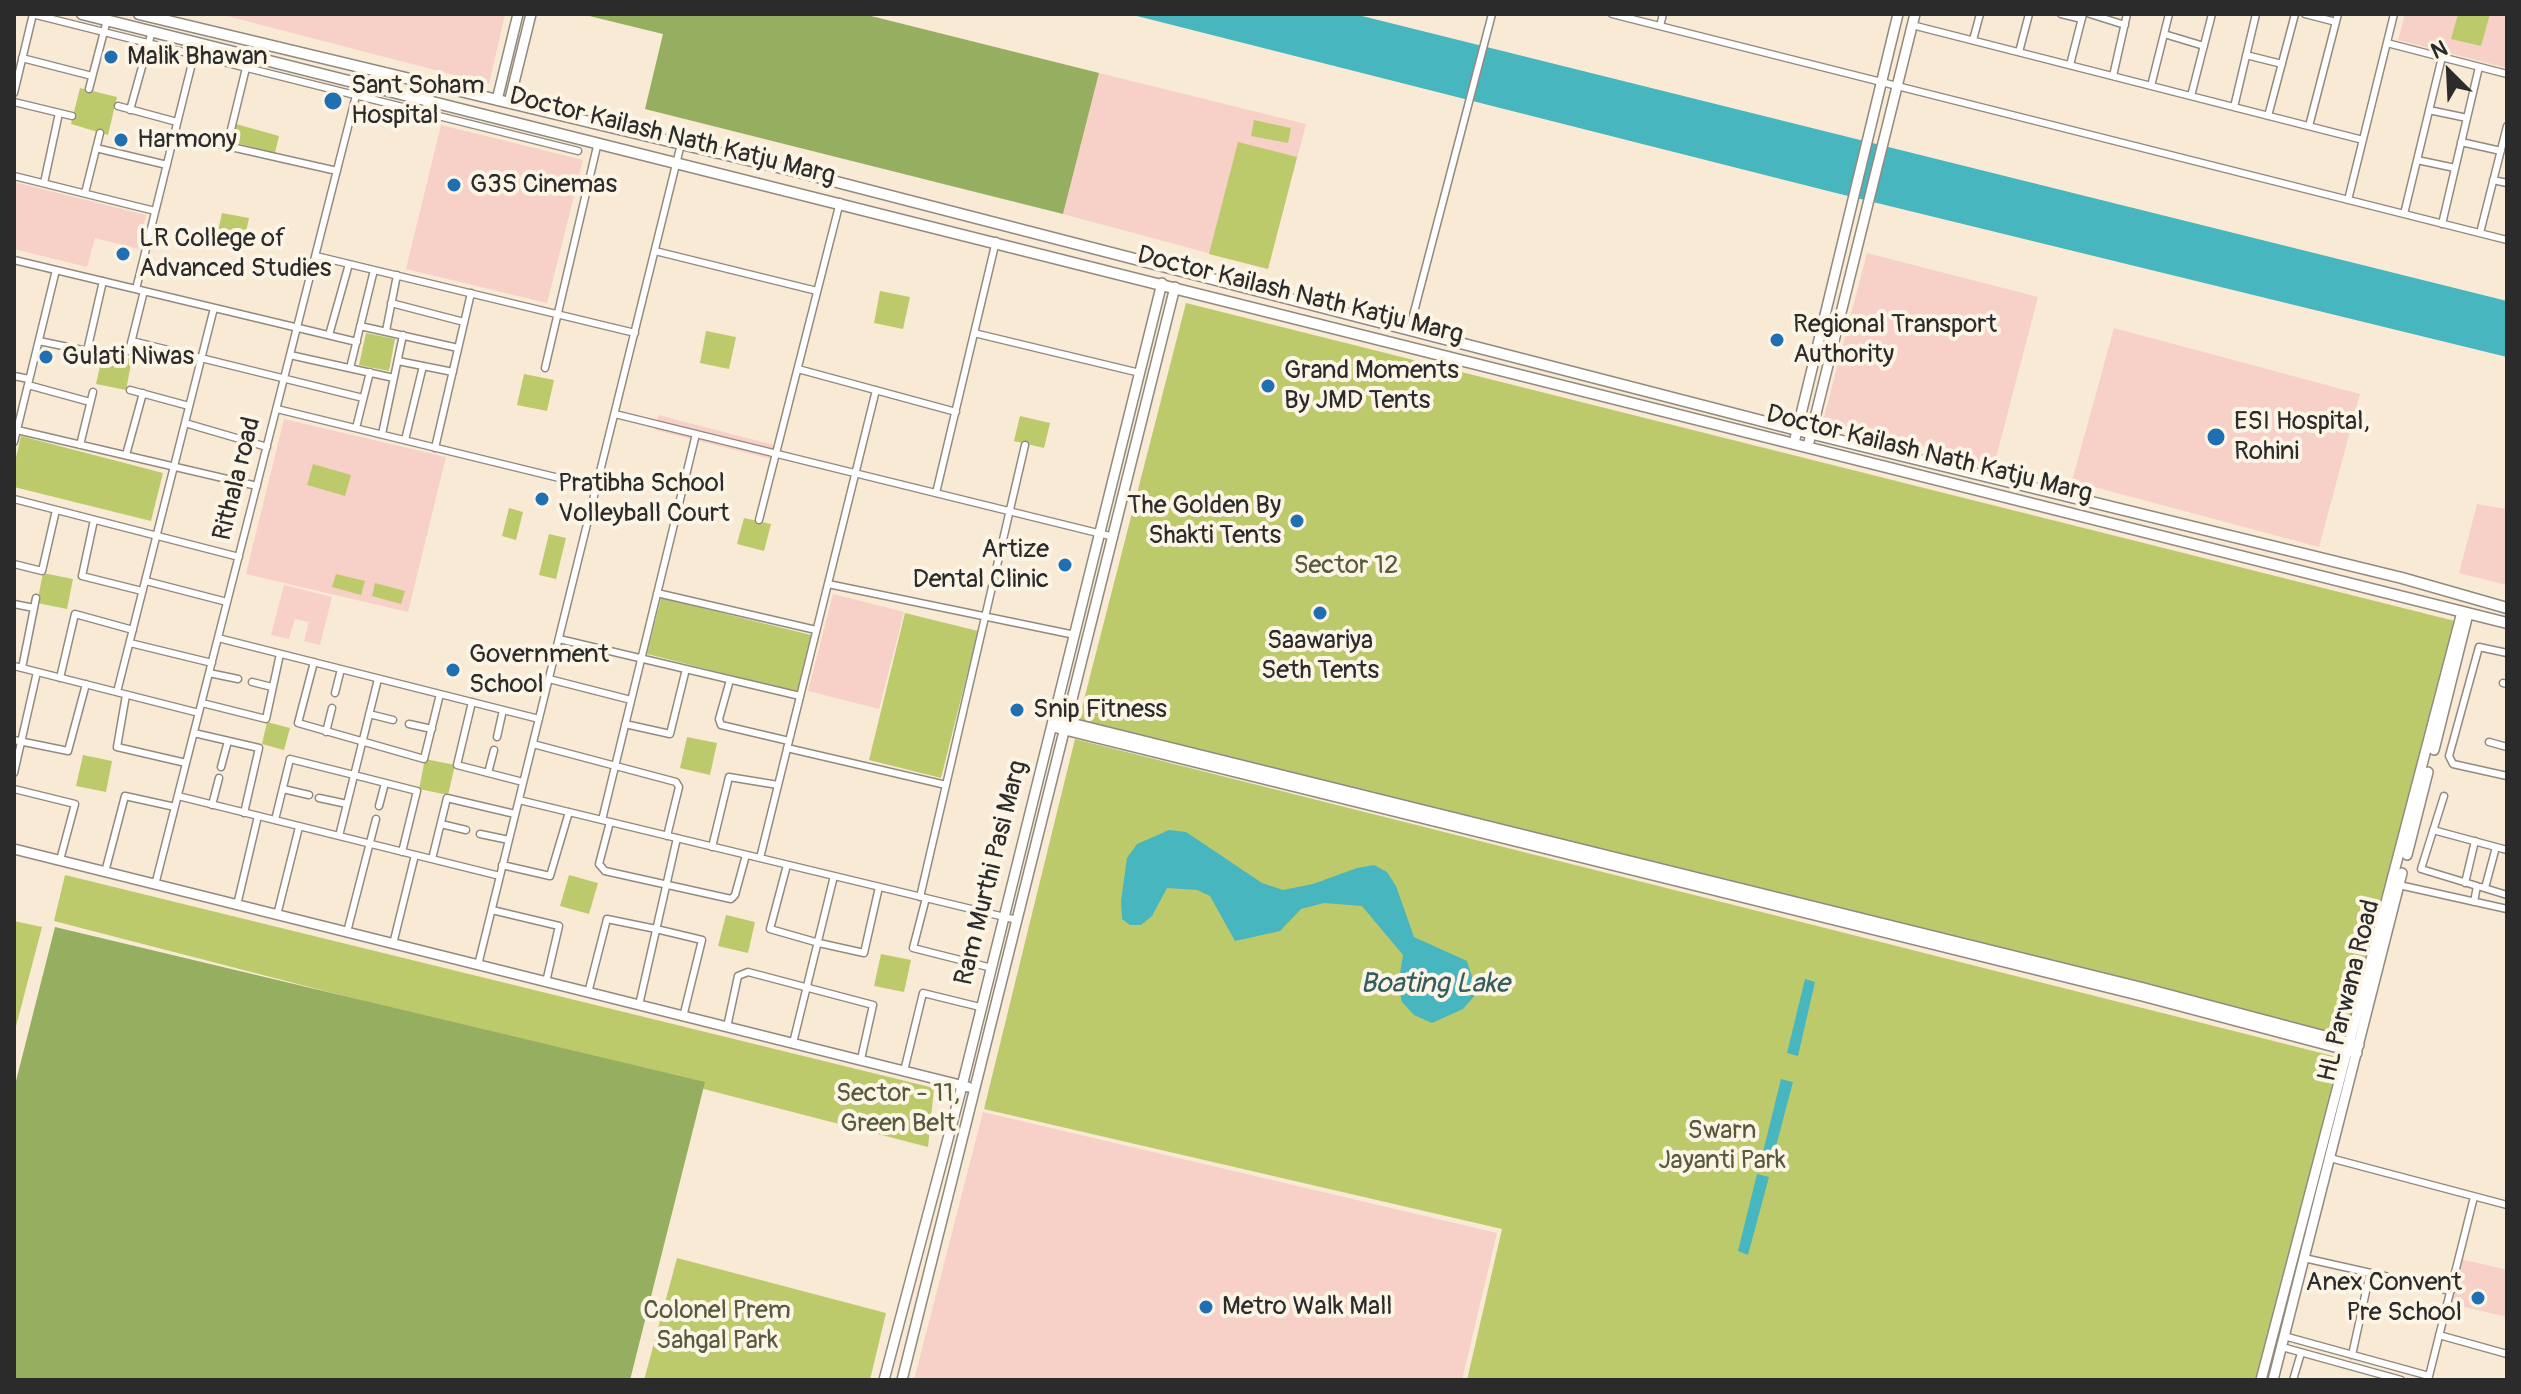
<!DOCTYPE html>
<style>
body{margin:0}
#map{position:relative;width:2521px;height:1394px;overflow:hidden;background:#f8ead4;font-family:Pangolin,sans-serif}
canvas{display:block}
.frame{position:absolute;inset:0;border:16px solid #2b2b2b;pointer-events:none}
.north{position:absolute;left:2409px;top:32px;width:80px;height:80px;-webkit-text-stroke:6px #fcf5e5;paint-order:stroke;rotate:336deg;font-size:22px;font-weight:700;line-height:32px;text-align:center;color:#2b2b2b}
.north::after{content:'';display:block;margin:auto;width:28px;height:36px;background:#2b2b2b;clip-path:polygon(50% 0,100% 100%,50% 72%,0 100%)}
</style>
<div id="map">
<canvas width="2521" height="1394"></canvas>
<div class="frame"></div>
<div class="north">N</div>
</div>
<script>
const ctx = document.querySelector('canvas').getContext('2d');
ctx.lineJoin = 'round';
function fill(path, color) { ctx.fillStyle = color; ctx.fill(path, 'evenodd'); }
const poly = rows => new Path2D(rows.map(r => 'M' + r).join(''));
function stroke(path, color, width, dash) { ctx.strokeStyle = color; ctx.lineWidth = width; ctx.lineCap = dash ? 'butt' : 'round'; ctx.setLineDash(dash || []); ctx.stroke(path); }
function drawText(font, color, halo, rows, align = 'center') {
  ctx.font = font + ' Pangolin,sans-serif'; ctx.lineWidth = 8; ctx.setLineDash([]); ctx.textBaseline = 'middle'; ctx.strokeStyle = halo; ctx.fillStyle = color; for (const [text, x, y, turn = 0] of rows) {
    ctx.save(); ctx.translate(x, y); ctx.rotate((+turn || 0) * Math.PI / 180); ctx.textAlign = isNaN(turn) ? turn : align; if (halo) ctx.strokeText(text, 0, 0); ctx.fillText(text, 0, 0); ctx.restore();
  }
}
fill(poly([
 [219,14,505,14,489,84],
 [2405,14,2507,14,2507,68,2398,40],
 [1099,73,1306,124,1268,269,1063,214],
 [441,125,583,160,547,303,406,269],
 [14,182,146,215,138,249,95,238,87,267,14,249],
 [1867,253,2038,297,1994,465,1823,421],
 [2114,328,2360,394,2319,547,2072,481],
 [658,415,774,445,771,459,655,430],
 [284,419,446,457,408,612,246,574],
 [2477,504,2507,509,2507,585,2459,573],
 [284,585,332,597,320,645,304,641,309,622,295,619,289,639,271,635],
 [833,594,904,612,879,709,808,691],
 [983,1112,1497,1233,1462,1380,914,1380],
 [2461,1259,2507,1270,2507,1317,2448,1303]
]), '#f7d1c7');
fill(poly([
 [2458,14,2490,14,2481,46,2451,39],
 [80,88,117,97,108,135,71,124],
 [1254,120,1291,128,1288,143,1251,136],
 [236,124,279,136,275,153,232,142],
 [1238,142,1297,157,1268,269,1209,254],
 [222,213,249,218,243,246,216,240],
 [880,291,910,297,903,329,874,323],
 [1186,303,2455,621,2349,1036,1078,723],
 [706,331,736,337,729,369,700,363],
 [366,333,395,339,389,371,359,365],
 [103,353,132,359,126,390,96,384],
 [524,374,554,380,547,411,517,405],
 [1020,416,1050,423,1044,448,1014,441],
 [21,436,163,473,151,521,14,487,14,466],
 [313,464,351,475,345,496,307,485],
 [509,508,523,512,516,540,502,536],
 [744,518,771,524,764,551,737,544],
 [549,534,566,538,556,579,539,575],
 [43,573,73,579,67,609,37,603],
 [336,574,365,581,361,595,332,587],
 [375,583,405,591,401,604,372,596],
 [661,598,811,635,797,692,647,654],
 [905,613,978,631,941,778,869,760],
 [267,722,290,728,284,750,262,744],
 [687,737,717,743,710,775,680,768],
 [1075,739,2341,1058,2258,1380,1467,1380,1502,1229,984,1109],
 [83,755,112,761,106,792,76,786],
 [425,759,455,765,448,795,419,789],
 [65,875,934,1088,928,1147,54,921],
 [569,875,598,883,589,914,560,906],
 [726,915,755,922,748,953,718,946],
 [14,921,42,927,14,1034],
 [881,954,911,960,904,992,874,986],
 [677,1258,886,1313,870,1380,644,1380]
]), '#bdca6c');
fill(poly([
 [581,14,863,14,1099,73,1063,214,645,109,663,34],
 [55,927,705,1082,630,1380,14,1380,14,1089]
]), '#96ae60');
fill(poly([
 [1129,14,1354,14,2507,301,2507,357,1832,192],
 [1169,830,1186,832,1262,883,1283,890,1313,884,1357,868,1374,865,1387,872,1396,886,1414,937,1467,961,1477,993,1463,1009,1432,1023,1414,1015,1402,1002,1398,986,1403,955,1362,906,1324,903,1301,909,1280,931,1235,941,1210,896,1197,890,1167,888,1152,916,1141,925,1130,925,1122,919,1121,901,1127,858,1137,844],
 [1805,979,1815,982,1798,1056,1787,1053],
 [1781,1079,1793,1082,1774,1154,1763,1152],
 [1757,1174,1769,1177,1748,1255,1738,1251]
]), '#47b6bf');
const street = poly([
 [32,14,578,151],
 [1612,14,2507,240],
 [2061,14,2082,19],
 [2090,14,2125,25],
 [2305,14,2336,22],
 [1912,25,2363,140],
 [1660,26,1663,14],
 [2164,34,2204,46],
 [1973,40,1980,14],
 [2387,43,2507,74],
 [2019,52,2029,14],
 [2246,55,2282,64],
 [22,58,92,76],
 [2070,65,2083,14],
 [2113,76,2127,14],
 [2151,86,2169,14],
 [89,89,107,20],
 [14,93,33,14],
 [2191,96,2212,14],
 [14,102,72,116],
 [118,106,177,122],
 [2234,107,2256,14],
 [130,110,152,31],
 [2429,110,2467,118],
 [2268,116,2295,14],
 [2309,126,2338,14],
 [174,134,337,171],
 [2461,142,2501,151],
 [227,146,247,64],
 [96,148,167,165],
 [2417,160,2455,168],
 [14,176,155,211],
 [2493,180,2507,183],
 [44,183,59,113],
 [85,193,100,133],
 [2348,200,2394,14],
 [2404,214,2442,57],
 [2442,224,2479,67],
 [2480,233,2507,126],
 [655,251,817,291],
 [316,256,635,333],
 [14,260,357,342],
 [136,289,197,43],
 [391,303,464,322],
 [360,326,458,348],
 [386,331,397,275],
 [1409,331,1492,14],
 [974,333,1140,373],
 [329,335,349,264],
 [39,341,87,351,103,281],
 [132,341,363,398],
 [129,351,144,291],
 [290,355,394,378],
 [398,361,453,372],
 [350,368,374,270],
 [545,368,598,142],
 [798,369,956,412],
 [14,376,29,379],
 [28,385,90,402],
 [130,390,189,406],
 [277,409,596,487],
 [615,414,1114,537],
 [185,423,267,447],
 [356,428,370,372],
 [17,430,257,486],
 [382,434,403,335],
 [405,440,423,366],
 [14,442,56,270],
 [80,445,93,392],
 [435,448,471,293],
 [126,455,143,393],
 [936,493,996,241],
 [14,499,239,557],
 [94,520,82,576,142,591],
 [759,520,840,202],
 [14,564,42,571,56,510],
 [146,581,227,602],
 [828,584,1075,635],
 [657,593,816,630],
 [14,604,34,608],
 [218,638,539,719],
 [559,639,800,696],
 [130,643,212,663],
 [2507,653,2479,647,2449,756,2453,764,2507,776],
 [314,662,298,723,424,759,440,694],
 [14,666,199,713],
 [22,668,36,598],
 [209,673,238,679],
 [60,678,75,614,133,630],
 [549,679,631,700],
 [730,680,719,719,721,725,789,741],
 [252,682,272,687],
 [2503,683,2507,684],
 [117,692,214,308],
 [335,693,341,669],
 [126,695,117,747,186,763],
 [472,702,457,765,523,782],
 [202,703,266,719,280,654],
 [369,714,393,720],
 [409,724,432,729],
 [625,724,670,734,686,669],
 [326,732,332,708],
 [194,733,259,748,244,813],
 [497,737,503,710],
 [14,740,68,751,86,684],
 [2489,742,2507,747],
 [533,744,676,782,679,787,667,836],
 [787,748,946,785],
 [221,767,228,741],
 [14,773,37,672],
 [488,773,494,750],
 [14,789,75,804,60,860],
 [283,789,309,795],
 [178,796,500,876],
 [2444,796,2421,869,2477,886,2474,902],
 [319,798,347,804],
 [519,800,1017,920],
 [212,805,219,778],
 [379,806,385,783],
 [275,820,290,759,354,775,417,791,402,852],
 [602,820,696,434],
 [610,822,599,864,605,871,731,899,735,895,746,855],
 [441,824,466,830],
 [2433,830,2507,850],
 [480,834,509,840],
 [339,836,378,679],
 [712,847,729,777,778,785],
 [760,858,876,390],
 [432,859,447,798,515,814],
 [502,865,550,876,569,812],
 [787,865,770,929,819,943,864,953,879,887],
 [105,872,125,796,175,807],
 [2465,883,2475,841],
 [155,885,363,68],
 [2399,885,2507,909],
 [2481,887,2507,895],
 [2485,888,2496,847],
 [920,897,1025,445],
 [926,898,913,948,992,968],
 [237,905,258,816],
 [492,910,559,926,546,982],
 [277,915,299,827],
 [347,932,376,819],
 [393,944,415,855],
 [478,965,681,144],
 [588,993,607,919,656,929,702,940,683,1017],
 [639,1005,677,838],
 [727,1027,738,976,748,972,873,1005,861,1059],
 [793,1043,834,876],
 [904,1071,923,993,980,1007],
 [2330,1158,2507,1205],
 [2304,1258,2451,1291],
 [2439,1335,2507,1354],
 [2284,1336,2429,1376],
 [2282,1347,2401,1380],
 [2352,1355,2370,1273],
 [2293,1380,2301,1353],
 [2428,1380,2474,1197]
]);
const secondary = poly([
 [497,100,518,14],
 [509,103,531,14],
 [1794,443,1898,14],
 [1808,446,1915,14],
 [1055,719,2144,988,2359,1045],
 [1053,727,2142,996,2357,1053],
 [2434,750,2468,614],
 [14,849,968,1087],
 [2407,855,2428,772],
 [884,1380,962,1086,1162,283],
 [902,1380,1175,287],
 [2261,1380,2462,612],
 [2273,1380,2402,873]
]);
const primary = poly([
 [82,14,2507,623],
 [139,14,798,172,1797,430,2402,578,2507,608]
]);
stroke(street, '#928a80', 9);
stroke(secondary, '#928a80', 12);
stroke(primary, '#928a80', 13);
stroke(street, '#fff', 6);
stroke(secondary, '#fff', 9);
stroke(primary, '#fff', 10);
for (const [x, y, r, color] of [
 [111,57,8,"#1f6fb2"],
 [333,101,10,"#1f6fb2"],
 [121,140,8,"#1f6fb2"],
 [454,185,8,"#1f6fb2"],
 [123,254,8,"#1f6fb2"],
 [1777,340,8,"#1f6fb2"],
 [46,357,8,"#1f6fb2"],
 [1268,386,8,"#1f6fb2"],
 [2216,437,10,"#1f6fb2"],
 [542,499,8,"#1f6fb2"],
 [1297,521,8,"#1f6fb2"],
 [1065,565,8,"#1f6fb2"],
 [1320,613,8,"#1f6fb2"],
 [453,670,8,"#1f6fb2"],
 [1017,710,8,"#1f6fb2"],
 [2478,1298,8,"#1f6fb2"],
 [1206,1307,8,"#1f6fb2"]
]) { const dot = new Path2D(); dot.arc(x, y, r, 0, 2 * Math.PI); ctx.fillStyle = color; ctx.fill(dot); stroke(dot, '#fcf5e5', 3); }
drawText('26px', '#2b2b2b', '#fcf5e5', [
 ["Malik Bhawan",127,57],
 ["Sant Soham",351,86],
 ["Hospital",351,116],
 ["Harmony",137,140],
 ["G3S Cinemas",470,185],
 ["LR College of",139,239],
 ["Advanced Studies",139,269],
 ["Regional Transport",1793,325],
 ["Authority",1793,355],
 ["Gulati Niwas",62,357],
 ["Grand Moments",1284,371],
 ["By JMD Tents",1284,401],
 ["ESI Hospital,",2234,422],
 ["Rohini",2234,452],
 ["Pratibha School",558,484],
 ["Volleyball Court",558,514],
 ["The Golden By",1281,506,"right"],
 ["Shakti Tents",1281,536,"right"],
 ["Artize",1049,550,"right"],
 ["Dental Clinic",1049,580,"right"],
 ["Saawariya",1320,641,"center"],
 ["Seth Tents",1320,671,"center"],
 ["Government",469,655],
 ["School",469,685],
 ["Snip Fitness",1033,710],
 ["Anex Convent",2462,1283,"right"],
 ["Pre School",2462,1313,"right"],
 ["Metro Walk Mall",1222,1307]
], 'left');
drawText('26px', '#2b2b2b', '#fcf5e5', [
 ["Doctor Kailash Nath Katju Marg",672,137,14],
 ["Doctor Kailash Nath Katju Marg",1300,296,14],
 ["Doctor Kailash Nath Katju Marg",1929,455,14],
 ["Rithala road",238,479,-76],
 ["Ram Murthi Pasi Marg",992,873,-76],
 ["HL Parwana Road",2350,991,-76]
]);
drawText('26px', '#575b3e', '#fcf5e5', [
 ["Sector 12",1346,566],
 ["Sector - 11,",898,1094],
 ["Green Belt",898,1124],
 ["Swarn",1722,1131],
 ["Jayanti Park",1722,1161],
 ["Colonel Prem",717,1311],
 ["Sahgal Park",717,1341]
]);
drawText('italic 28px', '#355c5f', '#fcf5e5', [
 ["Boating Lake",1435,985]
]);
</script>
